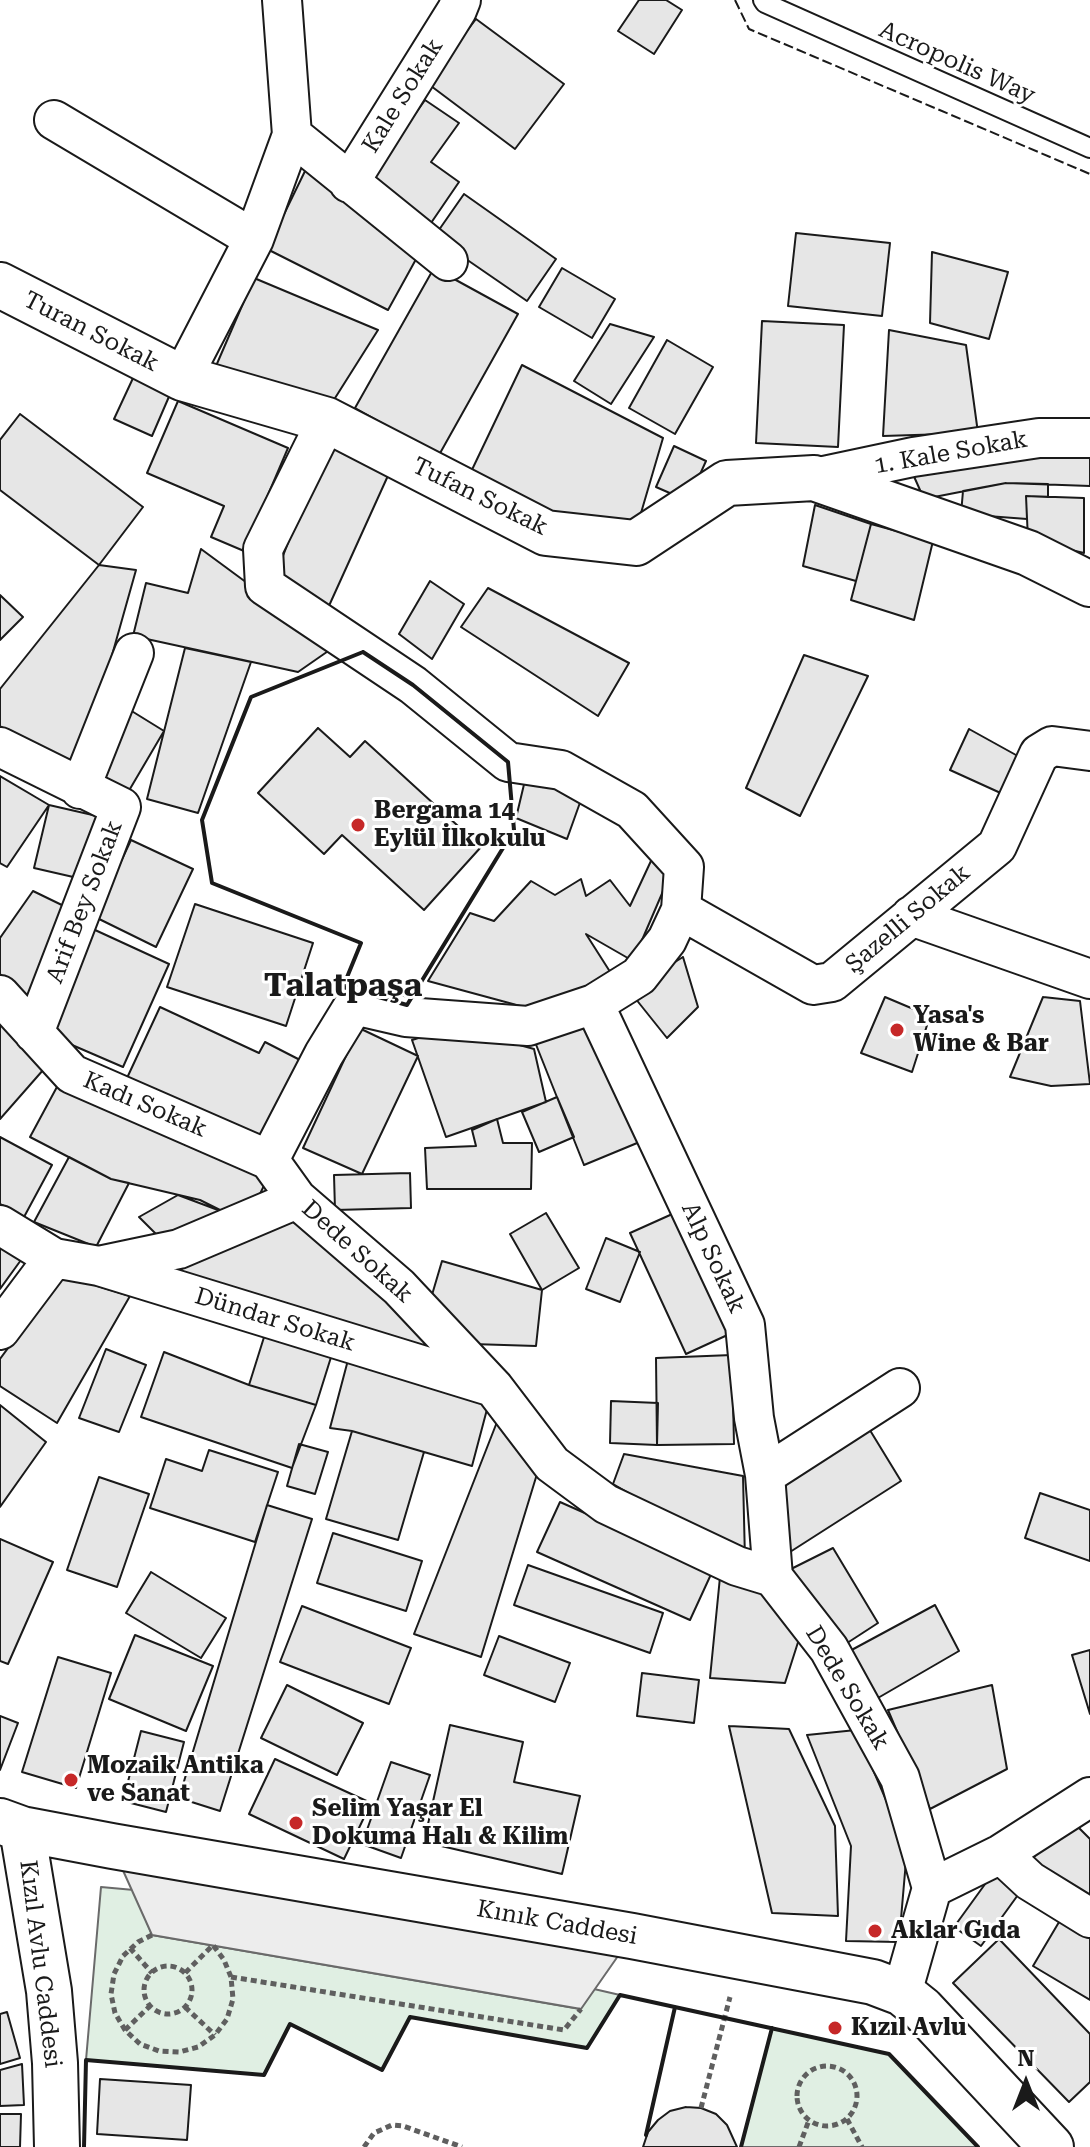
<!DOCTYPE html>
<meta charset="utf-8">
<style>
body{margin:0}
#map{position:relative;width:1090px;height:2147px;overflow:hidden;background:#fff;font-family:"Roboto Serif",serif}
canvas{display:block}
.north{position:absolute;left:986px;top:2043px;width:80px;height:80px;-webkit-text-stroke:6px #fff;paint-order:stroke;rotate:0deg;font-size:22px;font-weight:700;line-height:32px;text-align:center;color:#1a1a1a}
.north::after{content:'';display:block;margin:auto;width:28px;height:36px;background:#1a1a1a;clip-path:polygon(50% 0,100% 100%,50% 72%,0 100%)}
</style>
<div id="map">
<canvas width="1090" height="2147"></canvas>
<div class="north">N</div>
</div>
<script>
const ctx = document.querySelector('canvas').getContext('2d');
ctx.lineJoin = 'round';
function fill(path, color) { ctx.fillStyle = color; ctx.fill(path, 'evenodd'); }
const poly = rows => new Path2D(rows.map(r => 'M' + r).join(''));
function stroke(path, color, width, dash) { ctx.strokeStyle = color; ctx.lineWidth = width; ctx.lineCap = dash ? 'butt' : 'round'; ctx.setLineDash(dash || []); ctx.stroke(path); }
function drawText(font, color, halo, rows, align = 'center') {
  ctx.font = font + ' "Roboto Serif",serif'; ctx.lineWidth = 6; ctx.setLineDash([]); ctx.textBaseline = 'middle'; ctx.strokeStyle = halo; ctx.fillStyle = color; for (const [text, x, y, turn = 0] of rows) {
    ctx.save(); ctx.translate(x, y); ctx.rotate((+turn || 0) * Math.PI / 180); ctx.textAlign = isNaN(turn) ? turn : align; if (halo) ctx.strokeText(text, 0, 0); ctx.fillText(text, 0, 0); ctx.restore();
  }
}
const green = poly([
 [101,1887,134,1890,152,1935,580,2009,594,1989,620,1995,587,2048,410,2017,382,2070,290,2024,264,2075,86,2060,101,1887],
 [772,2028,889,2054,978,2147,741,2147,772,2028]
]);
fill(green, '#e0efe3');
stroke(green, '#6a6a6a', 2);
const parking = poly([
 [112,1846,632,1936,581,2009,152,1935,112,1846]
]);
fill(parking, '#ededed');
stroke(parking, '#6a6a6a', 2);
const building = poly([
 [639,0,666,0,682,10,654,54,618,31,639,0],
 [476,19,564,84,515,149,427,83,476,19],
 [425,100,459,123,431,162,459,182,431,223,365,184,425,100],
 [307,167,420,252,388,310,267,249,307,167],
 [464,194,556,259,527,301,434,237,464,194],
 [796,233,890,243,882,316,788,306,796,233],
 [932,252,1008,272,989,339,930,323,932,252],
 [434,268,518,314,439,455,355,408,434,268],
 [562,268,615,299,592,338,539,307,562,268],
 [254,278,378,330,330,406,216,366,254,278],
 [762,321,844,325,838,447,756,443,762,321],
 [610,324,654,337,611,404,574,381,610,324],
 [889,330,966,345,978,433,883,436,889,330],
 [667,340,713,367,675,434,629,408,667,340],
 [522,365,663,438,636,530,544,519,469,476,522,365],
 [134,376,171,392,152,436,114,419,134,376],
 [178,401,288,448,244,551,211,537,224,506,147,473,178,401],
 [20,414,143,507,99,565,0,490,0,440,20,414],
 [330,434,391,469,328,608,276,574,330,434],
 [674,446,706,461,688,501,656,487,674,446],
 [1090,447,1090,486,1006,483,924,499,912,472,1090,447],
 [1006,483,1048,484,1048,497,1026,496,1027,519,961,514,963,491,1006,483],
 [1026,496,1084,498,1084,553,1028,540,1026,496],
 [815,505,871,524,856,581,803,566,815,505],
 [871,524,933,541,914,620,851,600,871,524],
 [201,549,334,647,298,672,133,636,146,583,188,593,201,549],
 [99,565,136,570,78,776,0,726,0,689,99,565],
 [430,581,464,604,432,659,399,634,430,581],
 [488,588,629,663,598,716,461,627,488,588],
 [0,595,23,617,0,640,0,595],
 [185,648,251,662,198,813,147,799,185,648],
 [804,655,868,676,800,816,746,788,804,655],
 [130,710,164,731,127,794,101,780,130,710],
 [318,728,350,757,365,741,481,847,424,910,342,835,324,854,258,793,318,728],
 [969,729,1025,760,1005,795,950,770,969,729],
 [0,776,49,805,7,867,0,863,0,776],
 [526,776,582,797,567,839,516,818,526,776],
 [49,805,97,816,82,879,34,868,49,805],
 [131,840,193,869,156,947,95,917,131,840],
 [657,848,673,868,633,961,586,934,614,978,535,1010,428,981,470,913,494,921,531,881,555,895,581,879,586,896,610,880,630,906,657,848],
 [33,891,68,908,30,1007,0,974,0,938,33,891],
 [195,904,313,943,286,1026,167,987,195,904],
 [82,924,169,964,123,1067,35,1029,82,924],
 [683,957,698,1007,667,1038,635,998,659,972,683,957],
 [885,997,930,1016,912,1072,861,1053,885,997],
 [1043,997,1080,1001,1090,1084,1051,1086,1010,1077,1043,997],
 [160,1007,259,1053,265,1042,302,1061,263,1141,127,1078,160,1007],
 [592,1014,642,1141,584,1165,533,1037,592,1014],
 [0,1016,51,1061,0,1119,0,1016],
 [454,1027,534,1049,546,1102,446,1137,412,1040,454,1027],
 [359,1028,418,1056,362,1174,303,1148,359,1028],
 [58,1085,271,1171,259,1196,226,1213,200,1200,111,1179,30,1137,58,1085],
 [557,1097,574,1137,539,1152,522,1112,557,1097],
 [497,1119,503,1143,532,1143,531,1189,427,1189,425,1148,476,1146,472,1130,497,1119],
 [0,1137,52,1165,24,1217,0,1204,0,1137],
 [69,1157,111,1179,129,1183,96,1247,34,1222,69,1157],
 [410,1173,411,1208,335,1210,334,1175,410,1173],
 [178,1195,226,1213,165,1243,139,1217,178,1195],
 [679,1211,734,1332,686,1354,630,1233,679,1211],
 [546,1213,579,1268,542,1290,510,1234,546,1213],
 [272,1215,310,1228,468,1374,172,1273,173,1259,272,1215],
 [606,1238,640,1252,620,1302,586,1289,606,1238],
 [0,1245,21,1260,0,1289,0,1245],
 [442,1261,542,1290,536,1346,472,1344,429,1305,442,1261],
 [62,1275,130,1296,57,1423,0,1386,0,1359,62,1275],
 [265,1334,332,1354,316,1405,249,1385,265,1334],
 [106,1349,146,1365,119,1432,79,1418,106,1349],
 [164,1352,249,1385,316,1405,292,1468,141,1417,164,1352],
 [732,1355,734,1444,657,1445,656,1358,732,1355],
 [348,1360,490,1398,472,1466,352,1431,330,1428,348,1360],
 [611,1401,658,1403,657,1445,610,1443,611,1401],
 [0,1405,46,1442,0,1507,0,1405],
 [497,1422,537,1474,481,1657,414,1634,497,1422],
 [868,1427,901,1481,790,1552,778,1473,868,1427],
 [352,1431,424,1452,398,1540,326,1519,352,1431],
 [299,1444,328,1452,315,1494,287,1486,299,1444],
 [209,1450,278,1472,255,1542,150,1508,166,1459,202,1471,209,1450],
 [624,1454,743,1476,745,1560,613,1484,624,1454],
 [99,1477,149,1494,117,1587,67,1570,99,1477],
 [1040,1493,1090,1510,1090,1561,1025,1538,1040,1493],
 [560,1502,713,1570,690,1620,537,1552,560,1502],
 [267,1505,312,1519,220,1811,179,1798,267,1505],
 [333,1533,422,1561,406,1611,317,1583,333,1533],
 [0,1539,53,1562,8,1664,0,1661,0,1539],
 [833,1548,878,1623,841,1647,791,1569,833,1548],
 [528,1565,663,1613,650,1653,514,1605,528,1565],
 [151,1572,226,1618,201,1658,126,1613,151,1572],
 [720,1577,770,1592,800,1636,785,1683,710,1678,720,1577],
 [935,1605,959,1651,871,1702,846,1653,935,1605],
 [302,1606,411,1648,389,1704,280,1662,302,1606],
 [135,1635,213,1666,186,1731,109,1699,135,1635],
 [499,1636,570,1663,555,1702,484,1675,499,1636],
 [1090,1650,1090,1714,1072,1655,1090,1650],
 [58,1657,111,1673,76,1788,22,1772,58,1657],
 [642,1673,699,1680,694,1723,637,1716,642,1673],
 [287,1685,363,1723,337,1775,261,1738,287,1685],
 [992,1685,1007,1769,930,1809,888,1710,992,1685],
 [0,1716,18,1723,0,1770,0,1716],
 [450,1725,523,1742,514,1782,580,1796,562,1874,424,1842,450,1725],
 [729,1726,789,1729,835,1826,838,1916,772,1913,729,1726],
 [856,1730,907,1849,899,1942,846,1941,851,1846,807,1735,856,1730],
 [141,1731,184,1742,166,1812,123,1801,141,1731],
 [275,1759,371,1803,344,1859,249,1814,275,1759],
 [391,1762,430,1775,401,1858,362,1844,391,1762],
 [1073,1822,1090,1839,1090,1907,1026,1864,1073,1822],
 [996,1869,1023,1888,981,1946,954,1927,996,1869],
 [1062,1917,1090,1934,1090,2000,1033,1966,1062,1917],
 [999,1939,1090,2034,1090,2082,1069,2102,953,1983,999,1939],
 [7,2012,20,2058,0,2064,0,2014,7,2012],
 [22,2064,24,2105,0,2106,0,2070,22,2064],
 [100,2079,191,2085,187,2140,97,2134,100,2079],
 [686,2107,701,2108,716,2114,727,2125,737,2147,643,2147,648,2132,658,2120,670,2111,686,2107],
 [0,2114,21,2114,20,2147,0,2147,0,2114]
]);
fill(building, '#e6e6e6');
stroke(building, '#1a1a1a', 2);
const lane = poly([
 [763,0,765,3,1090,148]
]);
const street = poly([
 [54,120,254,239],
 [292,135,448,261],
 [349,183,457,10,461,0],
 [182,378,254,239,292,135,282,0],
 [327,420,263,549,265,586,413,685,508,762,561,770,632,810,684,867,681,910,667,940,639,976,594,1004,528,1026,406,1017,354,1005,324,1054,269,1160,297,1199,399,1287,494,1388,552,1464,606,1504,737,1566,773,1577,829,1649,900,1778,932,1888],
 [814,478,913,457,1039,438,1090,438],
 [0,747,121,807,34,1033],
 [80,789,134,653],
 [681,910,813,985,832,982,997,846,1039,754,1052,746,1090,751],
 [911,916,1090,979],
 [0,995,72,1074,269,1160],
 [594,1004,745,1325,754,1418,765,1475,773,1577],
 [0,1225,54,1258,99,1266,493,1387],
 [103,1265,179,1249,297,1199],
 [0,1330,54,1258],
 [765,1475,900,1388],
 [1001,1854,1030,1881,1090,1918],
 [902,1993,932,1888,1001,1854,1090,1797]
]);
const secondary = poly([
 [0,285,182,378,327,420,546,533,636,543,727,483,814,478,1028,553,1090,584],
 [0,1821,22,1829,112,1846,632,1936,873,1982,902,1993,922,2009,1051,2147],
 [22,1829,49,1991,55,2063,57,2147]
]);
stroke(lane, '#1a1a1a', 22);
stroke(street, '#1a1a1a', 42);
stroke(secondary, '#1a1a1a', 48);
stroke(poly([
 [152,1935,138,1942,123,1956,114,1974,111,1994,115,2013,125,2030,140,2044,159,2051,179,2052,198,2047,215,2035,227,2019,233,1999,231,1977,224,1960,213,1945,185,1973],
 [130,1948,152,1973],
 '144 1990a24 24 0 1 1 48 0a24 24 0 1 1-48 0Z',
 [231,1977,564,2030,581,2009],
 [185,2007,215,2035],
 [125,2030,150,2006],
 '797 2096a30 30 0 1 1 60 0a30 30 0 1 1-60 0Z',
 [701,2108,730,1997],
 [847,2119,862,2147],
 [364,2147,374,2133,392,2125,403,2126,462,2147],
 [799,2147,809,2120]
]), '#5f5f5f', 5, [6, 4]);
stroke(lane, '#fff', 18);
stroke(street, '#fff', 38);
stroke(secondary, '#fff', 44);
stroke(poly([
 [735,0,749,29,1090,174]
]), '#1a1a1a', 2, [10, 4]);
stroke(poly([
 [363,652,413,685,508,762,514,830,407,1005,343,987,361,943,212,883,202,820,251,697,363,652],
 [646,2135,675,2007],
 [84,2147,86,2060,264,2075,290,2024,382,2070,410,2017,587,2048,620,1995,889,2054,978,2147],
 [741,2147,772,2028]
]), '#1a1a1a', 4);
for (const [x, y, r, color] of [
 [358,825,8,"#c62828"],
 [897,1030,8,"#c62828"],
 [71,1780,8,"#c62828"],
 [296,1823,8,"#c62828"],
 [875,1931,8,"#c62828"],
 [835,2028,8,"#c62828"]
]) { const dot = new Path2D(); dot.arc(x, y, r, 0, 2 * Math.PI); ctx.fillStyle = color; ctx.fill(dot); stroke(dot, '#fff', 3); }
drawText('24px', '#1a1a1a', '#fff', [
 ["Acropolis Way",957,63,24],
 ["Kale Sokak",403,96,-58],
 ["Turan Sokak",91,332,27],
 ["1. Kale Sokak",951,453,-10],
 ["Tufan Sokak",480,497,26],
 ["Arif Bey Sokak",85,902,-69],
 ["Şazelli Sokak",908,919,-40],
 ["Kadı Sokak",145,1105,23],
 ["Dede Sokak",357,1252,42],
 ["Alp Sokak",713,1258,65],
 ["Dündar Sokak",275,1320,17],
 ["Dede Sokak",847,1688,59],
 ["Kınık Caddesi",557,1923,10],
 ["Kızıl Avlu Caddesi",40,1964,83]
]);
drawText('bold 24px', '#1a1a1a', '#fff', [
 ["Bergama 14",374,811],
 ["Eylül İlkokulu",374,839],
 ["Yasa's",913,1016],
 ["Wine & Bar",913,1044],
 ["Mozaik Antika",87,1766],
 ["ve Sanat",87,1794],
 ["Selim Yaşar El",312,1809],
 ["Dokuma Halı & Kilim",312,1837],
 ["Aklar Gıda",891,1931],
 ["Kızıl Avlu",851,2028]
], 'left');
drawText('bold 32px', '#1a1a1a', '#fff', [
 ["Talatpaşa",343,987]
]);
</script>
